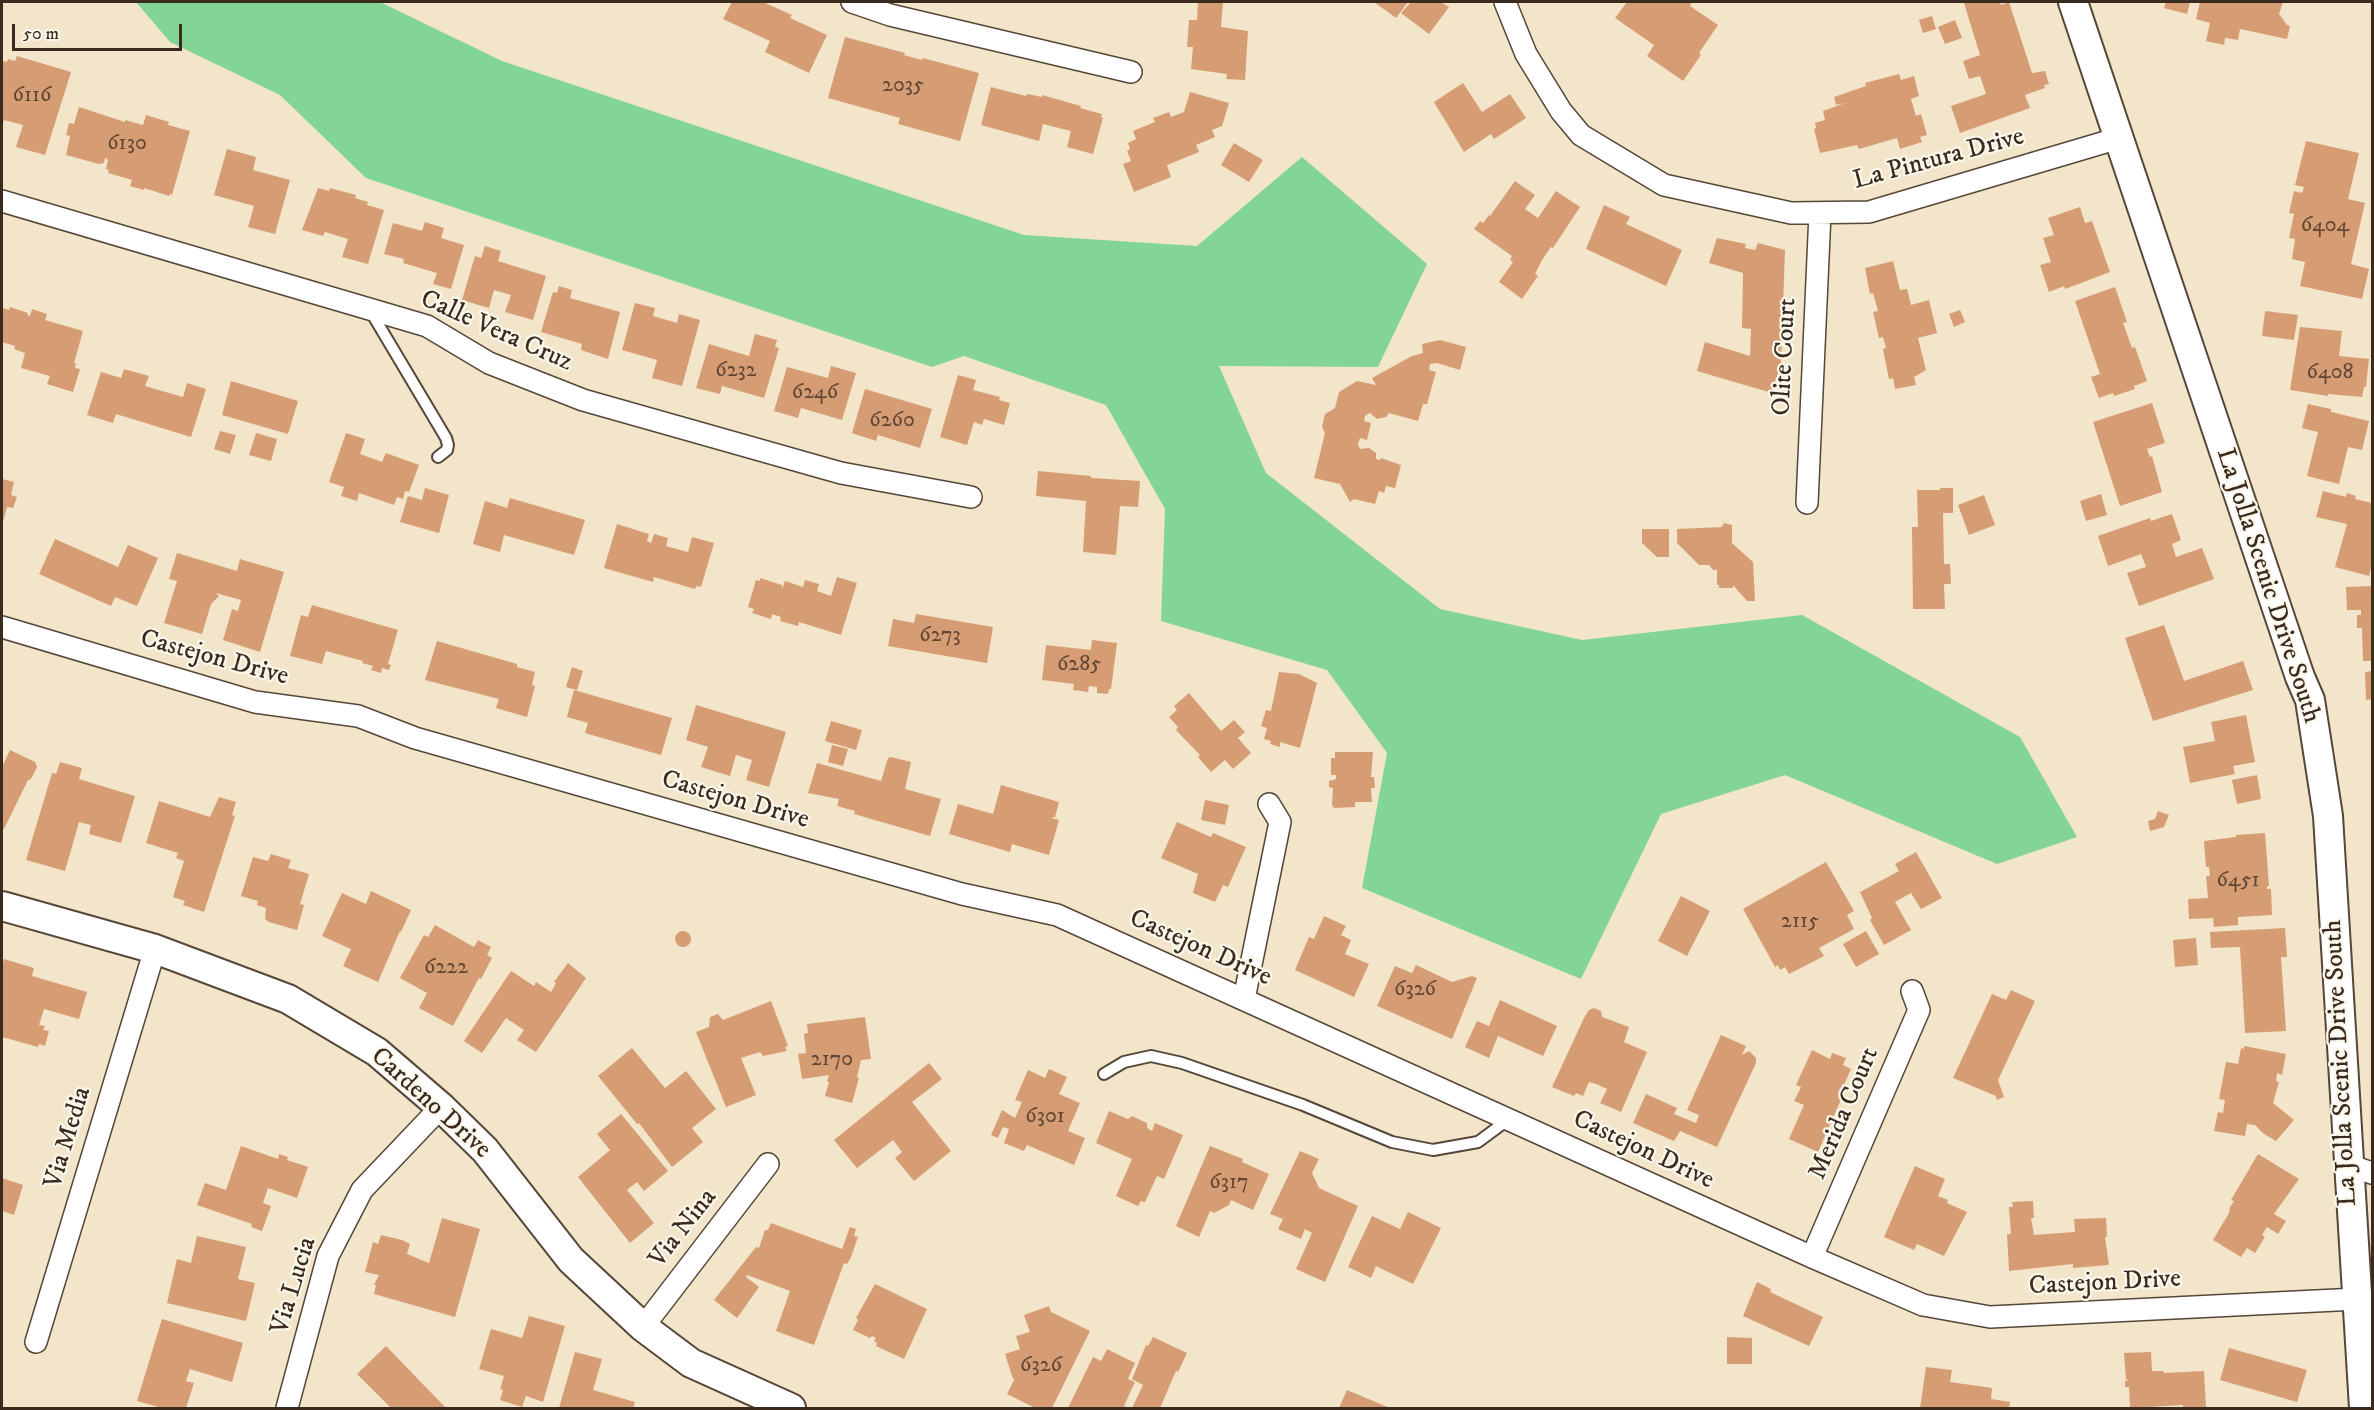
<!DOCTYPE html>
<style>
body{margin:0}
#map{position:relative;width:2374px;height:1410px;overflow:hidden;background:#f2e5c9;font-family:"IM FELL DW Pica",serif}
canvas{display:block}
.frame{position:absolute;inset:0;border:3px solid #3b2a1e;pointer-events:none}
.scale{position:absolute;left:12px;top:24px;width:170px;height:27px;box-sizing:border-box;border:3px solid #3b2a1e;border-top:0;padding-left:8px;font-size:18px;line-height:21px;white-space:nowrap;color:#3b2a1e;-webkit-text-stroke:4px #fbf7ec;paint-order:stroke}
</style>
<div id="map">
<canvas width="2374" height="1410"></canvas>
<div class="frame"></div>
<div class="scale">50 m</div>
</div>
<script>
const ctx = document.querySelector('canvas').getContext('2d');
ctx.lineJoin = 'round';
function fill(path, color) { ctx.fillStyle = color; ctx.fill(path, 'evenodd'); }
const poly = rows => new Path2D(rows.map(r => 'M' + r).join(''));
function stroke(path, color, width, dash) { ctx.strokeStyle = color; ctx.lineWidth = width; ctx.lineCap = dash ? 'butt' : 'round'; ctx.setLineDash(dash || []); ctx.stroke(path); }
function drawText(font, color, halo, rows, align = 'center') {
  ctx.font = font + ' "IM FELL DW Pica",serif'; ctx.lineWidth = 4.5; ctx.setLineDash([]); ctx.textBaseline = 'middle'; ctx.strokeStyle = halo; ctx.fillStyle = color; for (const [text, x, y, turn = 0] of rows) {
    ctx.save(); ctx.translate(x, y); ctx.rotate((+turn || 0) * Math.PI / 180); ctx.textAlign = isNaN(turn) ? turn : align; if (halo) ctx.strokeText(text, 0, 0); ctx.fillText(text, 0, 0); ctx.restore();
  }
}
fill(poly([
 [136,2,380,2,502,61,1024,235,1197,246,1302,157,1427,264,1378,367,1219,366,1266,473,1440,609,1582,640,1802,615,2020,737,2077,837,1997,864,1785,775,1661,814,1581,979,1362,888,1387,753,1327,670,1161,621,1165,509,1106,405,964,356,932,367,366,178,280,95,170,42]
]), '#83d596');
fill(poly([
 [732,2,763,2,792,15,790,18,827,35,809,73,765,52,770,41,723,19],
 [1198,2,1223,2,1221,27,1248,31,1245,80,1226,79,1227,74,1191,69,1193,47,1187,47,1189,20,1197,20],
 [1374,2,1408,2,1396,18],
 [1411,2,1441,2,1449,7,1429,34,1401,13],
 [1627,2,1692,2,1690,6,1718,25,1699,53,1701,55,1683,81,1647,56,1654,45,1615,18],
 [1970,2,2000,2,2001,5,2009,2,2032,73,2045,71,2049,84,2044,85,2045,88,2025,95,2030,108,1960,133,1951,106,1986,94,1980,76,1969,79,1963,61,1980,55,1964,3],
 [2166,2,2190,2,2187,14,2164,8],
 [2200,2,2283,2,2279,14,2287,25,2290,26,2287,39,2240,29,2238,40,2225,38,2224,45,2206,41,2210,23,2196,19],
 [1932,16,1936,29,1923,33,1919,20],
 [1955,20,1962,38,1945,44,1938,27],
 [845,37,905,53,904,55,922,60,923,58,979,73,960,141,898,124,900,118,828,98],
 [17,56,71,72,45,155,16,147,23,125,4,120,2,127,2,61,7,62,8,59,15,61],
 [1899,74,1901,80,1914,76,1919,96,1911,99,1916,116,1921,114,1927,135,1920,137,1922,142,1900,149,1897,138,1859,149,1857,145,1820,153,1814,129,1816,128,1815,123,1825,120,1823,111,1845,103,1836,105,1834,97,1866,86,1865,83],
 [1463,83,1482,112,1510,94,1526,118,1494,139,1491,134,1464,152,1434,102],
 [991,87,1026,96,1027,94,1042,97,1042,95,1081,106,1080,108,1102,114,1101,117,1103,118,1093,154,1067,147,1071,131,1043,124,1039,141,981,125],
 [1190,92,1229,103,1222,126,1212,130,1215,137,1196,145,1199,152,1167,165,1171,177,1134,192,1123,164,1131,161,1127,151,1130,149,1128,143,1136,139,1133,131,1155,122,1153,118,1169,112,1171,117,1184,112],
 [79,107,125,122,125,120,143,125,146,115,169,122,168,125,190,131,172,195,170,194,169,196,144,188,144,190,130,186,132,180,108,173,109,170,106,169,108,160,105,158,104,163,99,164,66,155,70,136,66,135,69,123,74,124],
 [2306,141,2359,153,2348,199,2365,203,2351,264,2369,269,2362,299,2300,286,2305,262,2292,259,2295,239,2289,238,2294,214,2289,213,2294,191,2302,193,2304,187,2295,185],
 [1234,143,1263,160,1249,182,1221,165],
 [227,149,256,157,253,170,290,180,275,234,248,227,254,206,214,195],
 [1515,181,1535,195,1525,209,1538,218,1556,191,1580,207,1553,248,1551,247,1542,260,1535,274,1538,276,1522,299,1499,282,1513,262,1510,260,1512,256,1474,229,1480,221,1483,223,1489,215,1490,216],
 [318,188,329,191,330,188,356,195,355,198,368,202,367,205,384,210,368,264,342,257,348,239,325,232,323,236,302,230],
 [1604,205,1630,217,1626,224,1682,250,1666,286,1586,249],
 [2080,207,2085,223,2092,221,2110,272,2065,289,2064,286,2049,292,2040,265,2051,262,2043,238,2054,235,2048,218],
 [425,222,444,228,441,238,464,245,451,289,433,284,437,273,403,263,404,259,384,254,393,223,422,231],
 [1717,238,1746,244,1745,248,1755,250,1758,243,1785,250,1781,363,1772,393,1697,371,1705,342,1750,356,1751,329,1742,328,1743,273,1709,263],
 [485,246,501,251,498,261,546,276,533,320,505,312,511,295,494,290,489,308,462,300,475,256,481,258],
 [1893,261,1900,290,1907,289,1911,305,1929,300,1937,333,1918,338,1926,370,1914,377,1916,385,1895,389,1893,378,1889,379,1883,349,1886,348,1883,337,1879,338,1873,312,1878,311,1873,293,1870,294,1865,268],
 [559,286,572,290,570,298,620,312,608,359,581,350,582,344,541,332,553,292,557,293],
 [2115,287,2127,322,2123,323,2132,348,2135,347,2147,381,2134,386,2135,389,2114,396,2113,393,2099,398,2091,377,2100,374,2075,301],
 [635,303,655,308,653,316,677,323,679,314,700,320,682,386,652,378,657,360,622,350],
 [10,307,28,313,27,315,30,316,32,309,47,314,45,320,83,331,74,363,76,363,75,368,80,369,73,392,47,384,50,376,21,368,25,353,14,349,15,346,2,342,2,308,9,310],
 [1960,310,1965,322,1954,327,1949,314],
 [2265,311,2298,315,2294,340,2262,336],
 [2300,327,2342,331,2339,356,2369,359,2366,387,2364,387,2362,397,2328,394,2328,396,2290,390],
 [755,334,777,340,775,347,779,348,764,398,722,386,720,394,696,388,709,344,749,356],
 [1440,340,1466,347,1460,370,1437,363,1430,364,1429,370,1436,372,1427,404,1423,404,1418,421,1389,413,1386,417,1377,419,1370,413,1365,416,1364,421,1371,423,1367,440,1360,438,1358,444,1360,449,1369,448,1376,453,1376,459,1380,460,1381,458,1401,465,1395,488,1386,486,1384,493,1379,491,1375,504,1354,499,1350,502,1340,484,1314,478,1325,433,1322,427,1325,414,1335,408,1339,392,1357,381,1376,385,1372,378,1412,356,1423,353,1422,344],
 [831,366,856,373,842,420,801,408,798,418,774,411,787,367,828,378],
 [124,369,149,376,145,386,183,397,187,383,206,389,191,437,116,414,113,423,87,415,101,372,121,378],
 [958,375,976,380,973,390,1000,397,999,400,1010,403,1004,425,984,419,982,425,974,422,967,445,940,437],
 [231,381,298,401,288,434,222,415],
 [865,389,932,409,920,448,878,435,876,441,852,433],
 [2152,403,2165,443,2147,449,2150,457,2152,456,2162,492,2120,506,2093,422],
 [2308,404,2331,409,2331,412,2369,421,2362,450,2348,447,2339,484,2307,476,2318,432,2302,428],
 [220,431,236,435,230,454,214,449],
 [256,433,277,439,271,461,249,455],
 [346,433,365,439,360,454,382,462,386,453,419,465,409,492,405,491,403,499,397,497,394,505,359,493,357,501,341,496,344,487,329,482],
 [1038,471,1091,476,1091,478,1140,481,1138,507,1120,506,1116,555,1083,552,1086,501,1036,496],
 [2,479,14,482,11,495,17,497,13,508,7,507,2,525],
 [425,488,449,495,439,533,400,522,408,496,422,500],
 [1940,488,1953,488,1953,513,1943,513,1944,564,1950,564,1951,584,1944,584,1945,609,1913,609,1912,527,1918,527,1917,490,1940,490],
 [2323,491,2346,497,2347,493,2356,496,2355,499,2372,503,2372,564,2369,576,2335,567,2347,524,2316,517],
 [2101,494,2107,515,2086,521,2080,501],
 [1984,495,1995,525,1969,535,1958,505],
 [510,498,585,520,574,555,504,535,500,552,473,544,485,501,507,508],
 [2172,514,2181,540,2172,544,2176,557,2202,548,2214,579,2139,606,2127,573,2146,567,2141,554,2108,566,2098,536,2150,518,2151,521],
 [1724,523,1732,525,1732,543,1753,562,1755,601,1747,601,1733,585,1733,588,1719,588,1719,585,1717,585,1717,570,1713,570,1709,565,1699,565,1677,543,1677,529,1722,527],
 [617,524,649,534,647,541,651,543,654,534,668,538,666,546,688,552,692,537,714,543,701,587,696,586,695,589,654,577,653,582,604,568],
 [1642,529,1669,529,1669,557,1657,557,1642,543],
 [55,539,118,567,128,545,158,558,137,606,115,597,111,606,39,574],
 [177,553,237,571,240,559,284,572,260,652,223,640,232,609,238,611,241,600,216,593,219,596,211,604,202,634,164,623,177,581,169,579],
 [837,577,857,583,841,635,799,622,798,626,780,621,781,617,772,614,771,619,752,613,754,609,748,607,756,580,760,581,760,578,782,585,782,589,785,581,803,587,805,580,819,584,817,591,831,596],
 [2372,586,2372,661,2363,661,2362,628,2357,628,2357,615,2361,615,2361,610,2347,610,2346,587],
 [312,605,398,630,388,664,391,665,389,670,382,668,381,673,371,670,373,666,362,663,363,661,326,651,322,664,290,656,301,615,308,617],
 [916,614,993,627,987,663,888,646,893,619,914,623],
 [2164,625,2184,681,2243,661,2253,690,2153,721,2125,638],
 [1092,640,1117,643,1111,689,1109,689,1108,694,1097,693,1097,687,1089,686,1088,692,1073,690,1074,684,1042,680,1046,645,1091,650],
 [437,641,517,664,517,667,535,672,532,685,535,686,527,717,496,708,499,699,425,680],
 [572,667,583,671,577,690,566,687],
 [2372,671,2372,699,2366,700,2365,672],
 [1279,672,1299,674,1317,683,1300,748,1280,742,1280,747,1270,744,1271,741,1264,739,1267,728,1261,726,1266,710,1271,711],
 [574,690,672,718,661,755,585,733,588,723,567,717],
 [1189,693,1221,731,1234,720,1245,732,1238,738,1251,753,1233,769,1225,760,1211,772,1198,757,1200,755,1176,730,1178,727,1169,717,1177,710,1174,706],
 [696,705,786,732,769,787,746,780,752,760,736,755,730,776,701,767,708,747,686,740],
 [2246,715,2255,762,2233,766,2235,774,2190,783,2183,747,2215,741,2211,722],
 [831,721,862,730,856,750,825,741],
 [832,745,848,749,843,766,828,762],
 [10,750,35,762,37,767,31,779,28,780,4,829,2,827,2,767],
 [1335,752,1373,752,1371,777,1374,777,1375,788,1371,788,1372,802,1355,802,1355,807,1334,808,1332,805,1333,788,1329,787,1329,781,1336,779,1336,775,1331,775,1331,758,1335,758],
 [891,757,911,762,905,789,941,799,930,836,854,814,855,811,837,806,839,799,808,793,817,763,881,781,888,758],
 [60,762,82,768,79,779,135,796,121,843,89,834,91,825,79,822,65,871,26,860,52,773,56,774],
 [2257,775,2261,799,2237,804,2232,780],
 [1001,785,1059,802,1055,817,1051,818,1059,820,1049,855,1012,844,1010,852,949,834,958,804,993,814],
 [219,797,236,802,232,815,235,816,204,912,183,905,185,901,173,897,184,861,176,858,178,853,146,843,159,801,210,817],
 [1205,800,1229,805,1225,825,1201,820],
 [2158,811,2169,815,2164,827,2150,831,2148,821,2155,819],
 [1177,822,1211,837,1213,833,1246,847,1228,887,1223,885,1215,902,1193,893,1198,874,1161,858],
 [2265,833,2269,886,2267,886,2267,889,2271,889,2272,915,2238,917,2238,925,2214,927,2213,918,2189,919,2188,899,2208,898,2206,876,2210,876,2209,867,2206,867,2204,841,2236,837,2236,835],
 [1916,852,1942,898,1921,909,1911,893,1895,902,1911,930,1884,945,1870,920,1872,918,1860,892,1899,871,1895,864],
 [271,854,291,860,288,868,309,874,300,904,304,905,297,930,269,922,265,919,266,908,257,905,258,901,241,896,253,857,268,861],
 [1826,862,1854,911,1847,915,1854,929,1819,948,1824,956,1789,974,1785,967,1780,970,1778,965,1775,967,1743,909],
 [371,891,411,910,401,932,400,931,378,982,343,966,351,949,322,936,342,893,366,904],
 [1681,896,1710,911,1687,956,1658,941],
 [1324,916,1346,926,1341,935,1351,940,1345,954,1369,964,1354,997,1295,970,1309,937,1314,939],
 [435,925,474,947,478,940,491,947,487,955,492,958,481,979,479,978,453,1026,419,1008,427,993,400,978,424,935,428,937],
 [2285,928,2287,957,2281,957,2286,1031,2245,1033,2240,947,2211,948,2210,932],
 [1866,931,1879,954,1856,967,1843,944],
 '675 939a8 8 0 1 1 16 0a8 8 0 1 1-16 0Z',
 [2196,938,2198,965,2175,967,2173,940],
 [4,959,34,968,32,976,87,992,79,1019,44,1009,39,1025,45,1026,43,1030,49,1031,45,1046,39,1044,38,1047,2,1037,2,966],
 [568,963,586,978,536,1052,517,1040,524,1030,506,1018,482,1053,464,1041,511,971,534,986,536,982,551,992,556,983,554,982],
 [1416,965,1452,982,1472,976,1477,978,1452,1039,1377,1006,1395,966,1412,973],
 [2011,990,2035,1001,1998,1080,2004,1097,1997,1100,1996,1096,1953,1078,1992,994,2006,1000],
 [1500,1000,1557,1026,1543,1056,1498,1036,1489,1058,1465,1047,1477,1021,1489,1026],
 [771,1001,788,1046,785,1047,787,1051,763,1056,760,1052,741,1058,756,1095,726,1107,696,1032,709,1027,710,1017,718,1014,723,1020],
 [1594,1008,1601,1011,1602,1017,1629,1027,1624,1042,1647,1052,1621,1112,1600,1103,1607,1089,1596,1084,1589,1082,1583,1096,1576,1093,1574,1096,1552,1087,1584,1018,1589,1010],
 [865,1017,871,1059,861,1060,857,1077,859,1078,852,1103,825,1096,829,1082,827,1081,829,1075,802,1079,798,1054,806,1053,804,1034,808,1033,807,1024],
 [1721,1035,1746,1046,1742,1055,1749,1051,1756,1058,1756,1063,1717,1147,1680,1131,1674,1141,1633,1123,1646,1094,1677,1108,1674,1114,1696,1123,1699,1115,1687,1110],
 [2244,1046,2286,1054,2282,1075,2277,1073,2276,1081,2279,1082,2273,1103,2294,1120,2276,1141,2264,1134,2255,1125,2247,1124,2245,1136,2214,1131,2218,1112,2223,1113,2225,1100,2219,1099,2226,1062,2238,1064,2241,1048,2244,1049],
 [632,1048,665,1088,686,1071,716,1109,692,1128,703,1142,672,1167,639,1123,637,1124,598,1076],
 [1812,1050,1830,1059,1832,1053,1846,1058,1843,1065,1851,1069,1843,1087,1846,1088,1818,1152,1789,1139,1804,1105,1794,1101,1801,1087,1796,1085],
 [929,1063,942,1079,912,1102,951,1151,914,1181,895,1158,902,1152,893,1140,857,1168,834,1140],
 [1049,1069,1067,1077,1059,1094,1080,1103,1068,1131,1085,1138,1074,1165,1027,1145,1024,1151,1004,1143,1009,1129,1003,1127,998,1138,991,1135,1002,1110,1015,1118,1022,1102,1015,1100,1028,1070,1045,1078],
 [1109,1111,1128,1119,1132,1116,1147,1123,1147,1128,1152,1131,1155,1123,1183,1135,1164,1179,1157,1176,1145,1202,1141,1201,1138,1206,1116,1196,1132,1159,1096,1143],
 [621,1114,668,1171,644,1191,637,1182,627,1190,654,1223,630,1243,578,1177,610,1150,597,1134],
 [241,1146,278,1159,279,1154,288,1157,287,1160,308,1167,297,1198,268,1188,263,1203,271,1206,262,1231,251,1227,252,1224,197,1205,205,1183,226,1190],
 [1210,1146,1243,1159,1242,1162,1269,1174,1253,1210,1231,1200,1229,1205,1214,1213,1210,1211,1199,1237,1176,1226],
 [1300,1151,1319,1159,1312,1173,1319,1188,1358,1206,1325,1282,1296,1269,1312,1233,1305,1229,1301,1239,1278,1229,1283,1219,1270,1214],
 [2258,1154,2299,1179,2274,1214,2286,1221,2278,1234,2267,1227,2262,1235,2265,1237,2255,1253,2247,1248,2241,1257,2213,1240,2229,1213,2230,1207,2234,1201,2231,1200],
 [1915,1166,1945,1179,1938,1196,1948,1200,1947,1203,1967,1212,1944,1256,1917,1244,1914,1250,1884,1237],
 [2,1178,23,1185,14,1215,2,1211],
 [2033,1201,2034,1218,2031,1218,2034,1235,2075,1232,2074,1219,2106,1218,2107,1237,2105,1237,2109,1265,2073,1268,2073,1264,2009,1271,2007,1234,2011,1234,2009,1207,2013,1207,2012,1202],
 [1408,1212,1441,1228,1413,1284,1376,1266,1371,1278,1348,1267,1372,1216,1400,1229],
 [442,1218,480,1229,455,1317,374,1294,376,1285,374,1285,379,1275,365,1272,373,1242,378,1244,381,1235,402,1240,410,1244,407,1254,429,1263],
 [771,1223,842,1249,850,1227,856,1229,854,1236,858,1237,851,1257,847,1264,844,1263,814,1345,776,1331,790,1291,747,1275,746,1277,759,1287,737,1318,714,1300,756,1247,759,1248,765,1230,768,1230],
 [197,1236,246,1247,238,1279,255,1283,246,1321,167,1303,177,1259,191,1263],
 [1757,1282,1771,1289,1770,1292,1823,1317,1809,1346,1743,1316],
 [875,1284,927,1309,904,1359,876,1346,877,1343,874,1341,876,1338,872,1336,870,1338,853,1330,858,1320,856,1318],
 [1049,1306,1051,1312,1090,1331,1052,1408,1035,1408,1007,1394,1015,1378,1013,1379,1005,1354,1020,1349,1016,1336,1030,1332,1024,1315],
 [529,1316,565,1326,543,1402,526,1396,522,1407,500,1400,503,1390,500,1389,504,1376,479,1369,491,1329,522,1338],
 [162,1319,243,1343,232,1382,190,1369,186,1381,194,1383,186,1408,162,1408,137,1401],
 [1153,1337,1187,1353,1178,1372,1176,1371,1160,1408,1132,1408,1143,1385,1132,1379,1146,1345,1148,1346],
 [1727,1337,1752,1338,1752,1364,1727,1364],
 [386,1346,446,1408,391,1408,357,1374],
 [2229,1348,2307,1370,2297,1402,2220,1380],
 [1107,1349,1135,1363,1128,1379,1135,1382,1124,1406,1129,1408,1068,1408,1093,1357,1101,1361],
 [575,1352,602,1359,593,1390,635,1402,633,1408,559,1408],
 [2151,1352,2152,1371,2163,1371,2164,1373,2204,1371,2206,1408,2183,1408,2183,1405,2130,1408,2129,1387,2125,1387,2125,1381,2129,1380,2126,1379,2124,1353],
 [1926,1367,1952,1370,1950,1382,1992,1388,1991,1399,2010,1402,2009,1408,1920,1408],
 [1347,1390,1390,1408,1339,1408]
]), '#d69d75');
const lane = poly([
 [371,312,446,438,448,445,447,450,438,457],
 [1104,1074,1124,1062,1151,1056,1182,1063,1303,1105,1392,1142,1433,1150,1478,1142,1509,1119]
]);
const street = poly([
 [852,2,890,15,1131,72],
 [1505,2,1526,54,1561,111,1581,135,1664,185,1791,213,1869,212,2119,138],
 [2,201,427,326,489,363,583,400,841,473,971,497],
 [1807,503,1820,213],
 [2,627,255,702,358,716,415,738,962,894,1057,915,1812,1257,1923,1305,1990,1317,2357,1299],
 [1244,999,1280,822,1269,804],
 [2348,1165,2372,1173],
 [1812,1257,1919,1010,1912,991],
 [643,1327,768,1164],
 [36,1342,155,949],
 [287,1408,328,1256,362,1190,441,1107]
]);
const secondary = poly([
 [2073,2,2300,677,2310,700,2328,816,2364,1408],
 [2,906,155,949,288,999,377,1052,441,1107,485,1150,571,1260,643,1327,691,1363,791,1408]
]);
stroke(lane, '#564638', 14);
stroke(street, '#564638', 24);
stroke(secondary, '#564638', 32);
stroke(lane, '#fff', 10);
stroke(street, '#fff', 21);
stroke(secondary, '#fff', 28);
drawText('22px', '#624734', null, [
 ["2035",903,86],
 ["6116",32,96],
 ["6130",127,144],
 ["6404",2325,226],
 ["6232",736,371],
 ["6408",2330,373],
 ["6246",815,393],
 ["6260",892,421],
 ["6273",940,636],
 ["6285",1079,665],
 ["6451",2238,881],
 ["2115",1800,922],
 ["6222",446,968],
 ["6326",1415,990],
 ["2170",832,1060],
 ["6301",1045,1117],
 ["6317",1229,1183],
 ["6326",1041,1366]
]);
drawText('26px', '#3b2a1e', '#fbf7ec', [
 ["La Pintura Drive",1939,160,-15],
 ["Calle Vera Cruz",496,332,24],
 ["Olite Court",1786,357,-87],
 ["La Jolla Scenic Drive South",2267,586,72],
 ["Castejon Drive",214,659,15],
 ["Castejon Drive",735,801,16],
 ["Castejon Drive",1200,949,24],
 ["La Jolla Scenic Drive South",2342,1063,-93],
 ["Cardeno Drive",430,1104,42],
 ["Merida Court",1845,1114,-67],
 ["Via Media",69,1138,-73],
 ["Castejon Drive",1643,1151,25],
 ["Via Nina",684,1229,-52],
 ["Castejon Drive",2105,1284,-3],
 ["Via Lucia",295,1286,-73]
]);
</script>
